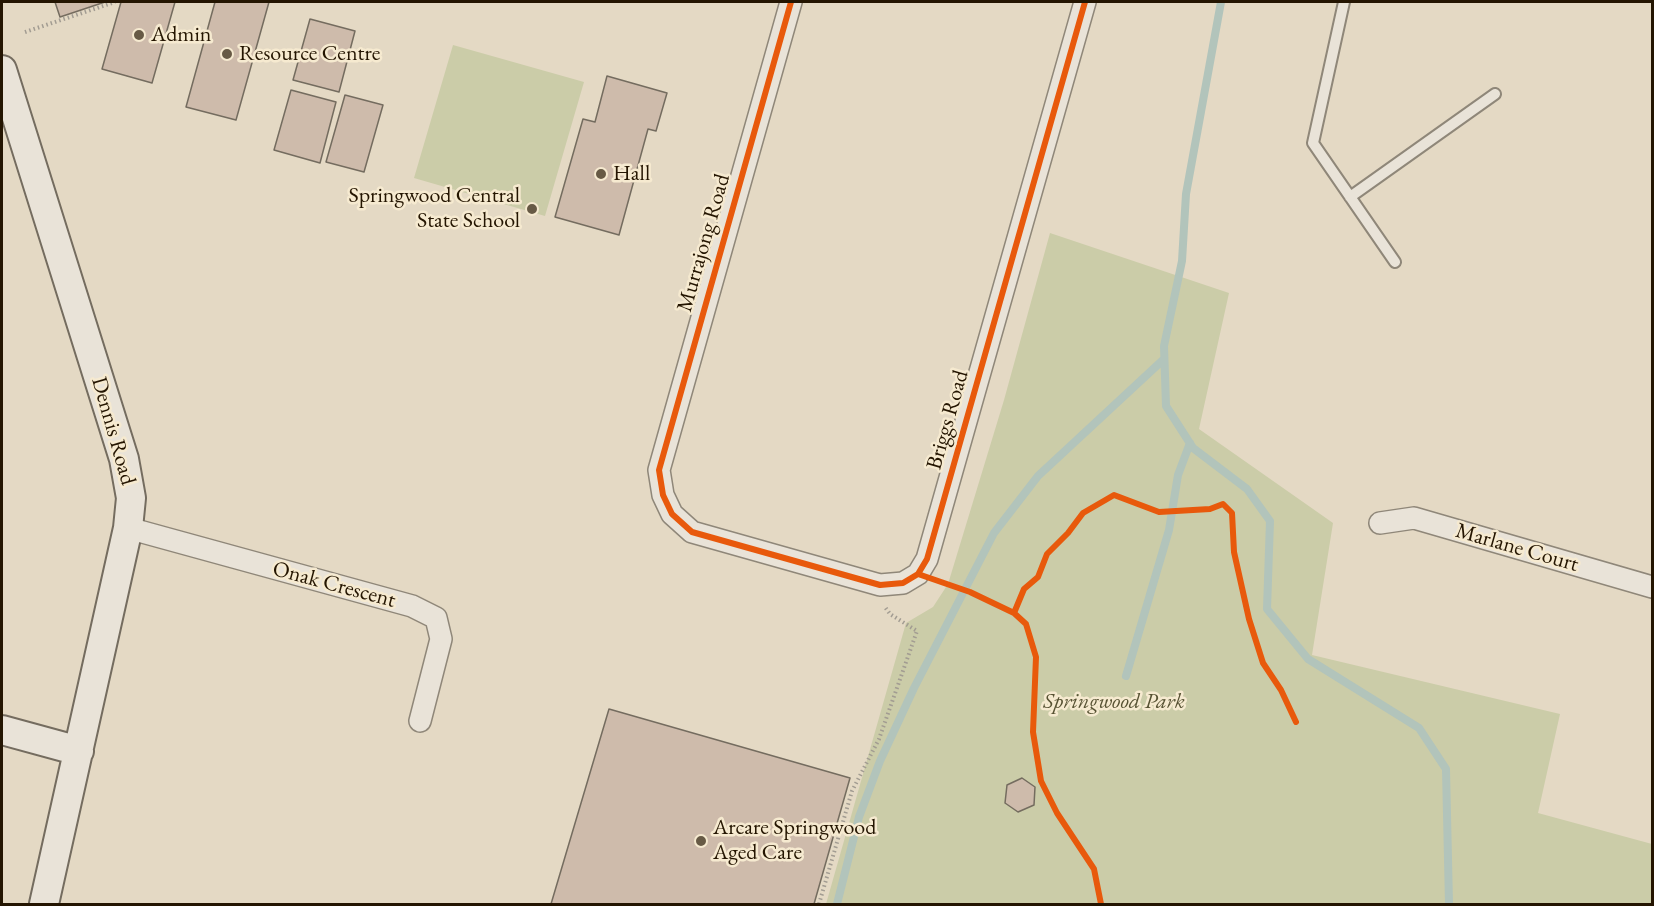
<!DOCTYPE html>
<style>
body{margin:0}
#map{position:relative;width:1654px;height:906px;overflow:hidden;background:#e4d9c4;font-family:"EB Garamond",serif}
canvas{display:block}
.frame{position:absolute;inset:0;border:3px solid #241501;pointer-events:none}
</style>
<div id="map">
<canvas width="1654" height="906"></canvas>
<div class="frame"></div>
</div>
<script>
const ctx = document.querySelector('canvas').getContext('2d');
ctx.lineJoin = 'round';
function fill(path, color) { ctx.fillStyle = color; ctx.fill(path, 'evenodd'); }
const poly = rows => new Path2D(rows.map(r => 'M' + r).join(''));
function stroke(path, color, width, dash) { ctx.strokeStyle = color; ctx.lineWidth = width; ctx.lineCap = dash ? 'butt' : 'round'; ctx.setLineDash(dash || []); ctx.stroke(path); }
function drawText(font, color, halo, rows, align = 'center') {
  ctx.font = font + ' "EB Garamond",serif'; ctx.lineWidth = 5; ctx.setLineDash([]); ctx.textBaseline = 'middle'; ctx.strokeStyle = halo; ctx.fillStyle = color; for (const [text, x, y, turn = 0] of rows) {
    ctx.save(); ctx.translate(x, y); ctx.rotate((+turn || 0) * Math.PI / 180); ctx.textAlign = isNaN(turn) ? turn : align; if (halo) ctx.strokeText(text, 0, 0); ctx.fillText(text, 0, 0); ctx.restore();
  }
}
fill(poly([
 [453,45,584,82,545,216,414,178],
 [1050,233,1229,293,1199,429,1333,523,1312,655,1560,714,1538,813,1652,844,1652,904,826,904,906,623,933,607,948,584,1004,400]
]), '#cbcca8');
stroke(poly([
 [1221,2,1186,194,1182,261,1164,346,1166,406,1193,448,1247,489,1270,521,1267,609,1308,659,1419,728,1446,769,1449,904],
 [1126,676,1169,530,1178,475,1190,443],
 [837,904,859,817,880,761,914,688,994,533,1038,476,1164,359]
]), '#b2c4bb', 8);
const building = poly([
 [55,2,105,2,60,17,55,2],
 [121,2,175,2,152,83,102,69,121,2],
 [215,2,269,2,236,120,186,107,215,2],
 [310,19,355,31,339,92,293,80,310,19],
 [607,76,667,93,656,131,648,129,619,235,555,217,583,119,595,122,607,76],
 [291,90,336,102,320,163,274,150,291,90],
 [345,95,383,105,364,172,326,162,345,95],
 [609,709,850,778,814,904,551,904,609,709],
 [1022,778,1035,787,1034,805,1018,812,1005,803,1007,785,1022,778]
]);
fill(building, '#cebbab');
stroke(building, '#746c5f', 1.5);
const lane = poly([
 [1344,2,1313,143,1395,262],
 [1350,197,1495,94]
]);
const street = poly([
 [791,2,659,470,663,495,672,514,692,532,880,585,903,583,918,574,927,559,1085,2],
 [1380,523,1414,518,1652,587],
 [128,528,412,606,436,618,441,639,420,721]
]);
const secondary = poly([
 [2,70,124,459,131,498,128,528,44,904],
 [2,730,79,751]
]);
stroke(lane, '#8f8779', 14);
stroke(street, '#8f8779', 24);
stroke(secondary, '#746c5f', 32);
stroke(poly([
 [25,32,115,2],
 [819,904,852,791,879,739,917,631,890,614,885,607]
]), '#a29c92', 4, [1.5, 3]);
stroke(lane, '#e9e3d8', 10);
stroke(street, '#e9e3d8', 21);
stroke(secondary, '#e9e3d8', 28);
stroke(poly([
 [791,2,659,470,663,495,672,514,692,532,880,585,903,583,918,574,927,559,1085,2],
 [918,574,970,592,1014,613,1026,624,1036,657,1033,732,1041,781,1057,813,1094,869,1101,904],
 [1014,613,1024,589,1038,577,1047,554,1068,533,1083,513,1114,495,1159,512,1210,509,1223,504,1232,513,1234,552,1249,619,1263,663,1281,690,1296,722]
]), '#e8590c', 6);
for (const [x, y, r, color] of [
 [139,35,6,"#675a45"],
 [227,54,6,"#675a45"],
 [601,174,6,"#675a45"],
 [532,209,6,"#675a45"],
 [701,841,6,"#675a45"]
]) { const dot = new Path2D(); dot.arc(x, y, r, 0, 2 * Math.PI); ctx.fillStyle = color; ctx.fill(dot); stroke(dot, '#f6ead0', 2); }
drawText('22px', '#241501', '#f6ead0', [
 ["Admin",151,35],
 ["Resource Centre",239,54],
 ["Hall",613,174],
 ["Springwood Central",520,196,"right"],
 ["State School",520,221,"right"],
 ["Arcare Springwood",713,828],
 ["Aged Care",713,853]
], 'left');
drawText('22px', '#241501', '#f6ead0', [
 ["Murrajong Road",704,243,-74],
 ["Briggs Road",948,420,-74],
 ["Dennis Road",113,431,74],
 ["Marlane Court",1517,548,16],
 ["Onak Crescent",334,585,15]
]);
drawText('italic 22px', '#575233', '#f6ead0', [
 ["Springwood Park",1114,702]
]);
</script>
